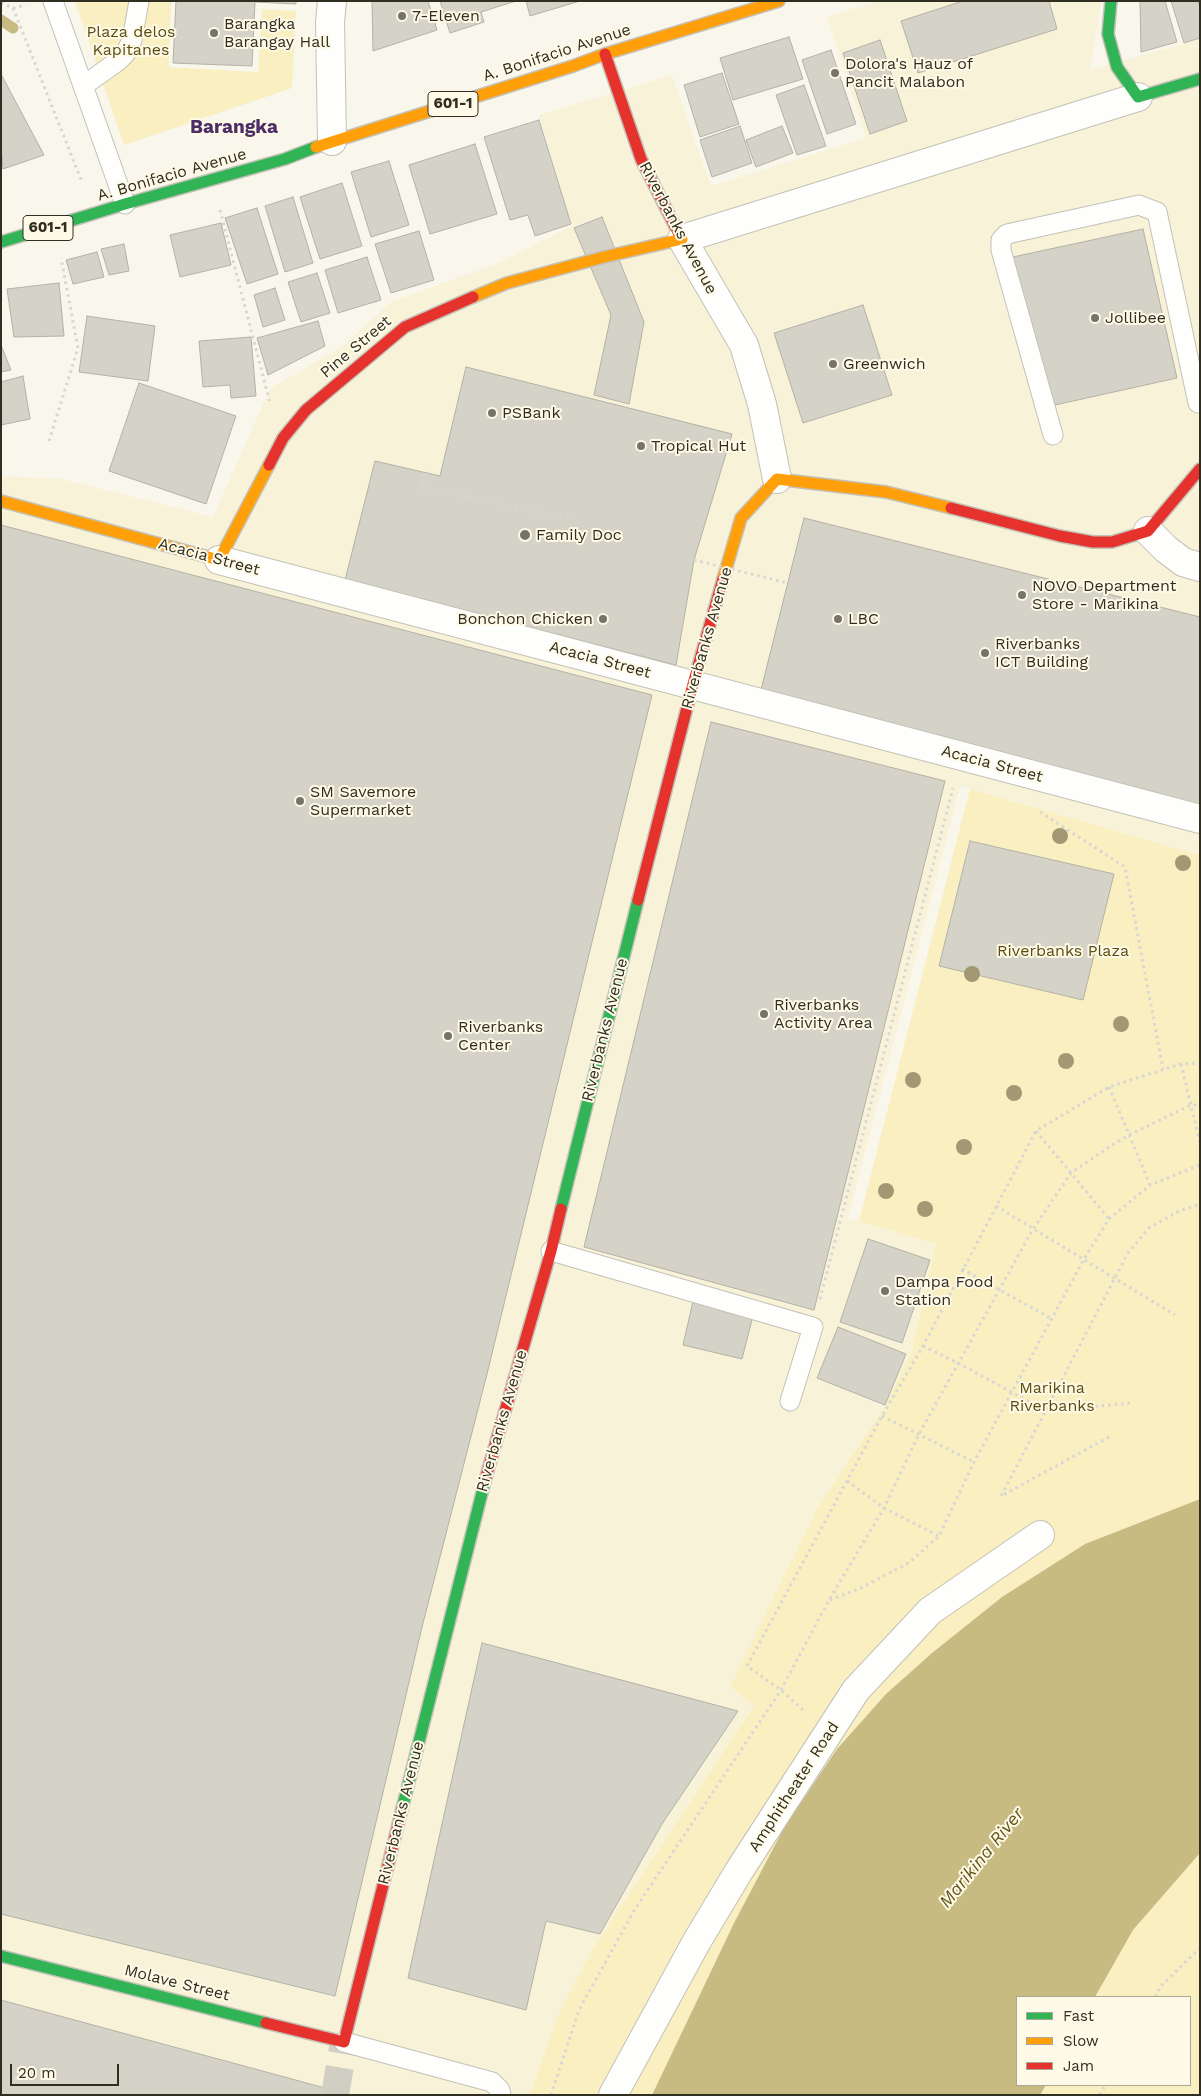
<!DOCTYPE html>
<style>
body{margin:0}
#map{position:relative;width:1201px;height:2096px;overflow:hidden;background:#f9f6ec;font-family:"Work Sans",sans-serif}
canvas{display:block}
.frame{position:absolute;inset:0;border:2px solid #302e21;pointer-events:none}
.legend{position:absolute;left:1016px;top:1996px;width:175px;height:90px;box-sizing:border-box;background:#fefae7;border:1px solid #aca898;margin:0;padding:6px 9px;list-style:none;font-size:15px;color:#302e21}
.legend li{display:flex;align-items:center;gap:10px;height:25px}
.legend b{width:25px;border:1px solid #aca898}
.scale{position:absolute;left:10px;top:2064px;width:109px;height:22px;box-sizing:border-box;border:2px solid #302e21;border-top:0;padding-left:6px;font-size:15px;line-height:18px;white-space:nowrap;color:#302e21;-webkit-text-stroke:4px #fefae7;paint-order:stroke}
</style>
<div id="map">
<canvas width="1201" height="2096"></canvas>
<div class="frame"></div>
<ul class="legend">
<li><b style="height:6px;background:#30b455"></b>Fast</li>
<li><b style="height:6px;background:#ff9f0a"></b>Slow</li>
<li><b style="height:6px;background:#e5322d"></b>Jam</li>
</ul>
<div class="scale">20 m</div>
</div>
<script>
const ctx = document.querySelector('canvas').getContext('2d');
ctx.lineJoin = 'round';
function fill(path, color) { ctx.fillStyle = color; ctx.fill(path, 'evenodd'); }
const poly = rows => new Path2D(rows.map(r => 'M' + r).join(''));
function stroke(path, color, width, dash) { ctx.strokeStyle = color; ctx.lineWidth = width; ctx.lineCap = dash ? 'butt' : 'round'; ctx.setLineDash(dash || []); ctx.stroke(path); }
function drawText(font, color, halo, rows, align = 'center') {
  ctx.font = font + ' "Work Sans",sans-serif'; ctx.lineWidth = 4; ctx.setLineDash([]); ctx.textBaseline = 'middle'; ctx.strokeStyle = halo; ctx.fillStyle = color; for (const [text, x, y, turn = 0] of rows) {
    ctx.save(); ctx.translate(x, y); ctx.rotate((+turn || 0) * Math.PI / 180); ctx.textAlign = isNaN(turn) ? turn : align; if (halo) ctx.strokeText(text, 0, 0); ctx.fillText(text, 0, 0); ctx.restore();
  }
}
fill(poly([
 [877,1,1101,1,1090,70,1200,39,1200,855,960,786,848,1218,936,1244,911,1354,884,1408,817,1509,730,1687,754,1706,592,1950,557,2018,530,2095,1,2095,1,476,61,479,213,517,270,389,344,345,391,302,501,262,572,226,539,115,672,75,711,186,866,138,827,17]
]), '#f8f3d8');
fill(poly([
 [75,1,171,1,169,67,258,72,262,9,296,11,292,88,124,145],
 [970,789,1200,855,1200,1499,1085,1544,1002,1597,932,1653,886,1694,837,1749,785,1826,734,1923,652,2095,530,2095,557,2018,592,1950,754,1706,730,1687,817,1509,884,1408,911,1354,936,1244,859,1221],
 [1200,1853,1200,2095,1040,2095,1046,2085,1190,2085,1190,1997,1095,1997,1133,1930]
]), '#f9efc1');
fill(poly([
 [1200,1499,1200,1853,1133,1930,1095,1997,1017,1997,1017,2085,1046,2085,1040,2095,652,2095,734,1923,785,1826,837,1749,886,1694,932,1653,1002,1597,1085,1544]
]), '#c8bb82');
stroke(poly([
 [1,20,13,28]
]), '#c8bb82', 11);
const building = poly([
 [176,1,296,1,296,4,255,2,252,66,173,63,176,1],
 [372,1,428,1,437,30,373,51,372,1],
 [440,1,516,1,481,12,484,22,450,33,440,1],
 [526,1,580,1,530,16,526,1],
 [963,1,1049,1,1057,29,918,73,901,21,963,1],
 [1140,1,1165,1,1177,42,1141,52,1140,1],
 [1171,1,1198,1,1200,8,1200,38,1184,43,1171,1],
 [789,37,803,79,733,100,720,58,789,37],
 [880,40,907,121,870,134,843,53,880,40],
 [831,50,856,124,827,134,802,60,831,50],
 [722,73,739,124,700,137,684,85,722,73],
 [1,74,44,155,3,169,1,147,1,74],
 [804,85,826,146,797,155,776,95,804,85],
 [539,120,571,224,535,236,528,215,510,220,484,137,539,120],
 [740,126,752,163,712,177,700,140,740,126],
 [782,126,793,153,756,167,746,140,782,126],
 [475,144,497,214,430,234,409,165,475,144],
 [389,161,409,225,371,237,351,172,389,161],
 [342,183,362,246,320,259,300,197,342,183],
 [293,197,313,263,285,272,265,206,293,197],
 [257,208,278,274,247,284,225,218,257,208],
 [602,217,644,322,629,404,594,395,611,315,574,228,602,217],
 [221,223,231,265,180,277,170,235,221,223],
 [1143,229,1177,378,1046,407,1013,257,1143,229],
 [419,231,434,280,391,293,375,244,419,231],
 [124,244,129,271,109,275,101,249,124,244],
 [97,252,104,277,73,284,66,260,97,252],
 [367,257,381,300,338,313,325,270,367,257],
 [317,273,330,313,301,322,288,282,317,273],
 [59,283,64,336,14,337,7,289,59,283],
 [275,288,285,320,263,327,254,295,275,288],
 [863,305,892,395,803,423,774,333,863,305],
 [87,316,155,326,148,381,79,372,87,316],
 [318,321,325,346,268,375,257,338,318,321],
 [251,337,256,396,231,398,230,385,203,387,199,341,251,337],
 [1,345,11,370,1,372,1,345],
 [466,367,732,434,694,560,676,665,345,580,375,461,440,476,466,367],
 [23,376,30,419,1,425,1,382,23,376],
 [139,383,236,416,206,504,109,471,139,383],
 [804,518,1200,617,1200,805,761,690,804,518],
 [1,525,652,695,487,1374,422,1627,335,1996,1,1914,1,525],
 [711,722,945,781,814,1310,584,1247,711,722],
 [970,841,1114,874,1083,1000,939,966,970,841],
 [868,1239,930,1260,902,1343,840,1322,868,1239],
 [694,1297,754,1312,742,1359,683,1345,694,1297],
 [838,1327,906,1354,885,1405,817,1378,838,1327],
 [482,1643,738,1711,662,1824,600,1934,546,1921,526,2010,408,1978,482,1643],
 [1,2000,336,2091,350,2095,1,2095,1,2000]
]);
fill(building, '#d5d2c8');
stroke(building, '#b4b1a7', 1);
stroke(poly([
 [335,2095,344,2042]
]), '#d1cec3', 28, [28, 14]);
const lane = poly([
 [53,1,125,204],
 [83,86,118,61,125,54,132,40,139,1],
 [1053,435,1001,250,1001,240,1007,234,1139,205,1157,212,1198,403],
 [551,1251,813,1327,790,1401],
 [344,2042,492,2082,500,2090,501,2095]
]);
const street = poly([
 [332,141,330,22,332,1],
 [777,479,762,404,744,345,682,239,1138,97],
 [1148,531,1166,549,1183,562,1200,567],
 [219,560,1200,819],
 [613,2095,697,1941,739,1871,856,1690,930,1611,1040,1535]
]);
const fast = poly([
 [1111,1,1108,34,1117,67,1138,97,1200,79],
 [1,242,125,204,285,159,316,147],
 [561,1209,638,900],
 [402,1809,486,1477],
 [1,1956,266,2023]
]);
const slow = poly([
 [316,147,573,66,605,54,779,1],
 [473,297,507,283,604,257,682,239,678,232],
 [1,501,219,560,269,465],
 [723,579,741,518,777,479,886,492,951,508]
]);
const jam = poly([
 [605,54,641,159,678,232],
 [269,465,283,438,306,410,405,327,473,297],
 [951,508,1060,536,1093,542,1112,542,1148,531,1200,469],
 [638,900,693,684,723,579],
 [486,1477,551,1251,561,1209],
 [266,2023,344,2042,402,1809]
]);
stroke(lane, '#c4c1b7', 21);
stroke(street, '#c4c1b7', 30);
stroke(fast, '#c4c1b7', 14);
stroke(slow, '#c4c1b7', 14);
stroke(jam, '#c4c1b7', 14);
stroke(poly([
 [1,3,13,8,26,5],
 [13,8,82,182],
 [220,210,270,403],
 [49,441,78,348,61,258],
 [425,473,422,488,574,519],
 [1040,812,1125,867,1163,1069],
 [1181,1064,1200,1143],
 [1109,1087,1150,1185],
 [1036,1131,1109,1219],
 [996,1206,1175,1315],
 [962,1269,1052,1319],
 [820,1299,953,788],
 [923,1346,958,1363,1046,1411,1131,1403],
 [882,1416,974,1462],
 [1109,1437,1001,1496,1128,1253,1149,1228,1179,1211,1200,1204],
 [847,1481,884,1508,939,1536],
 [830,1600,861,1588,910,1562,939,1536,974,1462,1084,1259,1109,1219,1150,1185,1200,1165],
 [803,1710,781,1690,747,1666,882,1416,923,1346,1036,1131,1109,1087,1181,1064,1200,1063],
 [1155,1997,1161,1986,1200,1948],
 [551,2095,579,2010,635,1909,781,1690,829,1600,884,1508,919,1434,1033,1229,1071,1173,1109,1147,1129,1135,1191,1105,1200,1105],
 [1100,2095,1105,2085]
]), '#d7d6d3', 3, [2.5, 4]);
stroke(lane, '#fefefc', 19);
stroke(street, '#fefefc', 28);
stroke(fast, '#30b455', 11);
stroke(slow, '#ff9f0a', 11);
stroke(jam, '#e5322d', 11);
stroke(poly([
 [694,560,788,583]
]), '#d7d6d3', 3, [2.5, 4]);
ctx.fillStyle = '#a29974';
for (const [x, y] of [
 [1060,836],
 [1183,863],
 [972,974],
 [1121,1024],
 [1066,1061],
 [913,1080],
 [1014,1093],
 [964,1147],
 [886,1191],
 [925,1209]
]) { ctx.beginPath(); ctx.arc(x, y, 8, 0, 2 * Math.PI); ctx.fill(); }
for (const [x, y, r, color] of [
 [402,16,5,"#767468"],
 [214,33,5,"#767468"],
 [835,73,5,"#767468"],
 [1095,318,5,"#767468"],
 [833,364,5,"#767468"],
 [492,413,5,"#767468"],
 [641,446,5,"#767468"],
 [525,535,6,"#767468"],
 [1022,595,5,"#767468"],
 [603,619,5,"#767468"],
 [838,619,5,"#767468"],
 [985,653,5,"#767468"],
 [300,801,5,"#767468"],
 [764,1014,5,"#767468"],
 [448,1036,5,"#767468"],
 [885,1291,5,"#767468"]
]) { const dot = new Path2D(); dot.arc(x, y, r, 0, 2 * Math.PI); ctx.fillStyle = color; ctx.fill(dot); stroke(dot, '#fefae7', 2); }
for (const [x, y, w] of [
 [453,104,50],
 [48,228,50]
]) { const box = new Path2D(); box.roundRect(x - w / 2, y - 12.5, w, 25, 4); ctx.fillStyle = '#fefae7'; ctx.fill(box); stroke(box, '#302e21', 1); }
drawText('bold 15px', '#302e21', null, [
 ["601-1",453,104],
 ["601-1",48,228]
]);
drawText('16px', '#302e21', '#fefae7', [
 ["7-Eleven",412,16],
 ["Barangka",224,24],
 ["Barangay Hall",224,42],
 ["Dolora's Hauz of",845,64],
 ["Pancit Malabon",845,82],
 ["Jollibee",1105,318],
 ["Greenwich",843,364],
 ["PSBank",502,413],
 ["Tropical Hut",651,446],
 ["Family Doc",536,535],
 ["NOVO Department",1032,586],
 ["Store - Marikina",1032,604],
 ["Bonchon Chicken",593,619,"right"],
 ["LBC",848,619],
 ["Riverbanks",995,644],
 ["ICT Building",995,662],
 ["SM Savemore",310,792],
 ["Supermarket",310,810],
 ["Riverbanks",774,1005],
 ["Activity Area",774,1023],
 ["Riverbanks",458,1027],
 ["Center",458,1045],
 ["Dampa Food",895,1282],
 ["Station",895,1300]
], 'left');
drawText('16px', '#5a4d11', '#fefae7', [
 ["Plaza delos",131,32],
 ["Kapitanes",131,50],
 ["Riverbanks Plaza",1063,951],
 ["Marikina",1052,1388],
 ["Riverbanks",1052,1406]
]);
drawText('16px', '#302e21', '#fefae7', [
 ["A. Bonifacio Avenue",557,53,-18],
 ["A. Bonifacio Avenue",172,175,-16],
 ["Riverbanks Avenue",678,228,62],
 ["Pine Street",356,347,-40],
 ["Acacia Street",209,557,15],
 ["Riverbanks Avenue",707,638,-74],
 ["Acacia Street",600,660,15],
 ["Acacia Street",992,764,15],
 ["Riverbanks Avenue",605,1030,-76],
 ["Riverbanks Avenue",502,1421,-74],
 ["Amphitheater Road",794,1787,-57],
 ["Riverbanks Avenue",401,1813,-76],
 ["Molave Street",177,1983,14]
]);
drawText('italic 18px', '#62561b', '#fefae7', [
 ["Marikina River",982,1858,-51]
]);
drawText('bold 19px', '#4c2d67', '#fefae7', [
 ["Barangka",234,127]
]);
</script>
